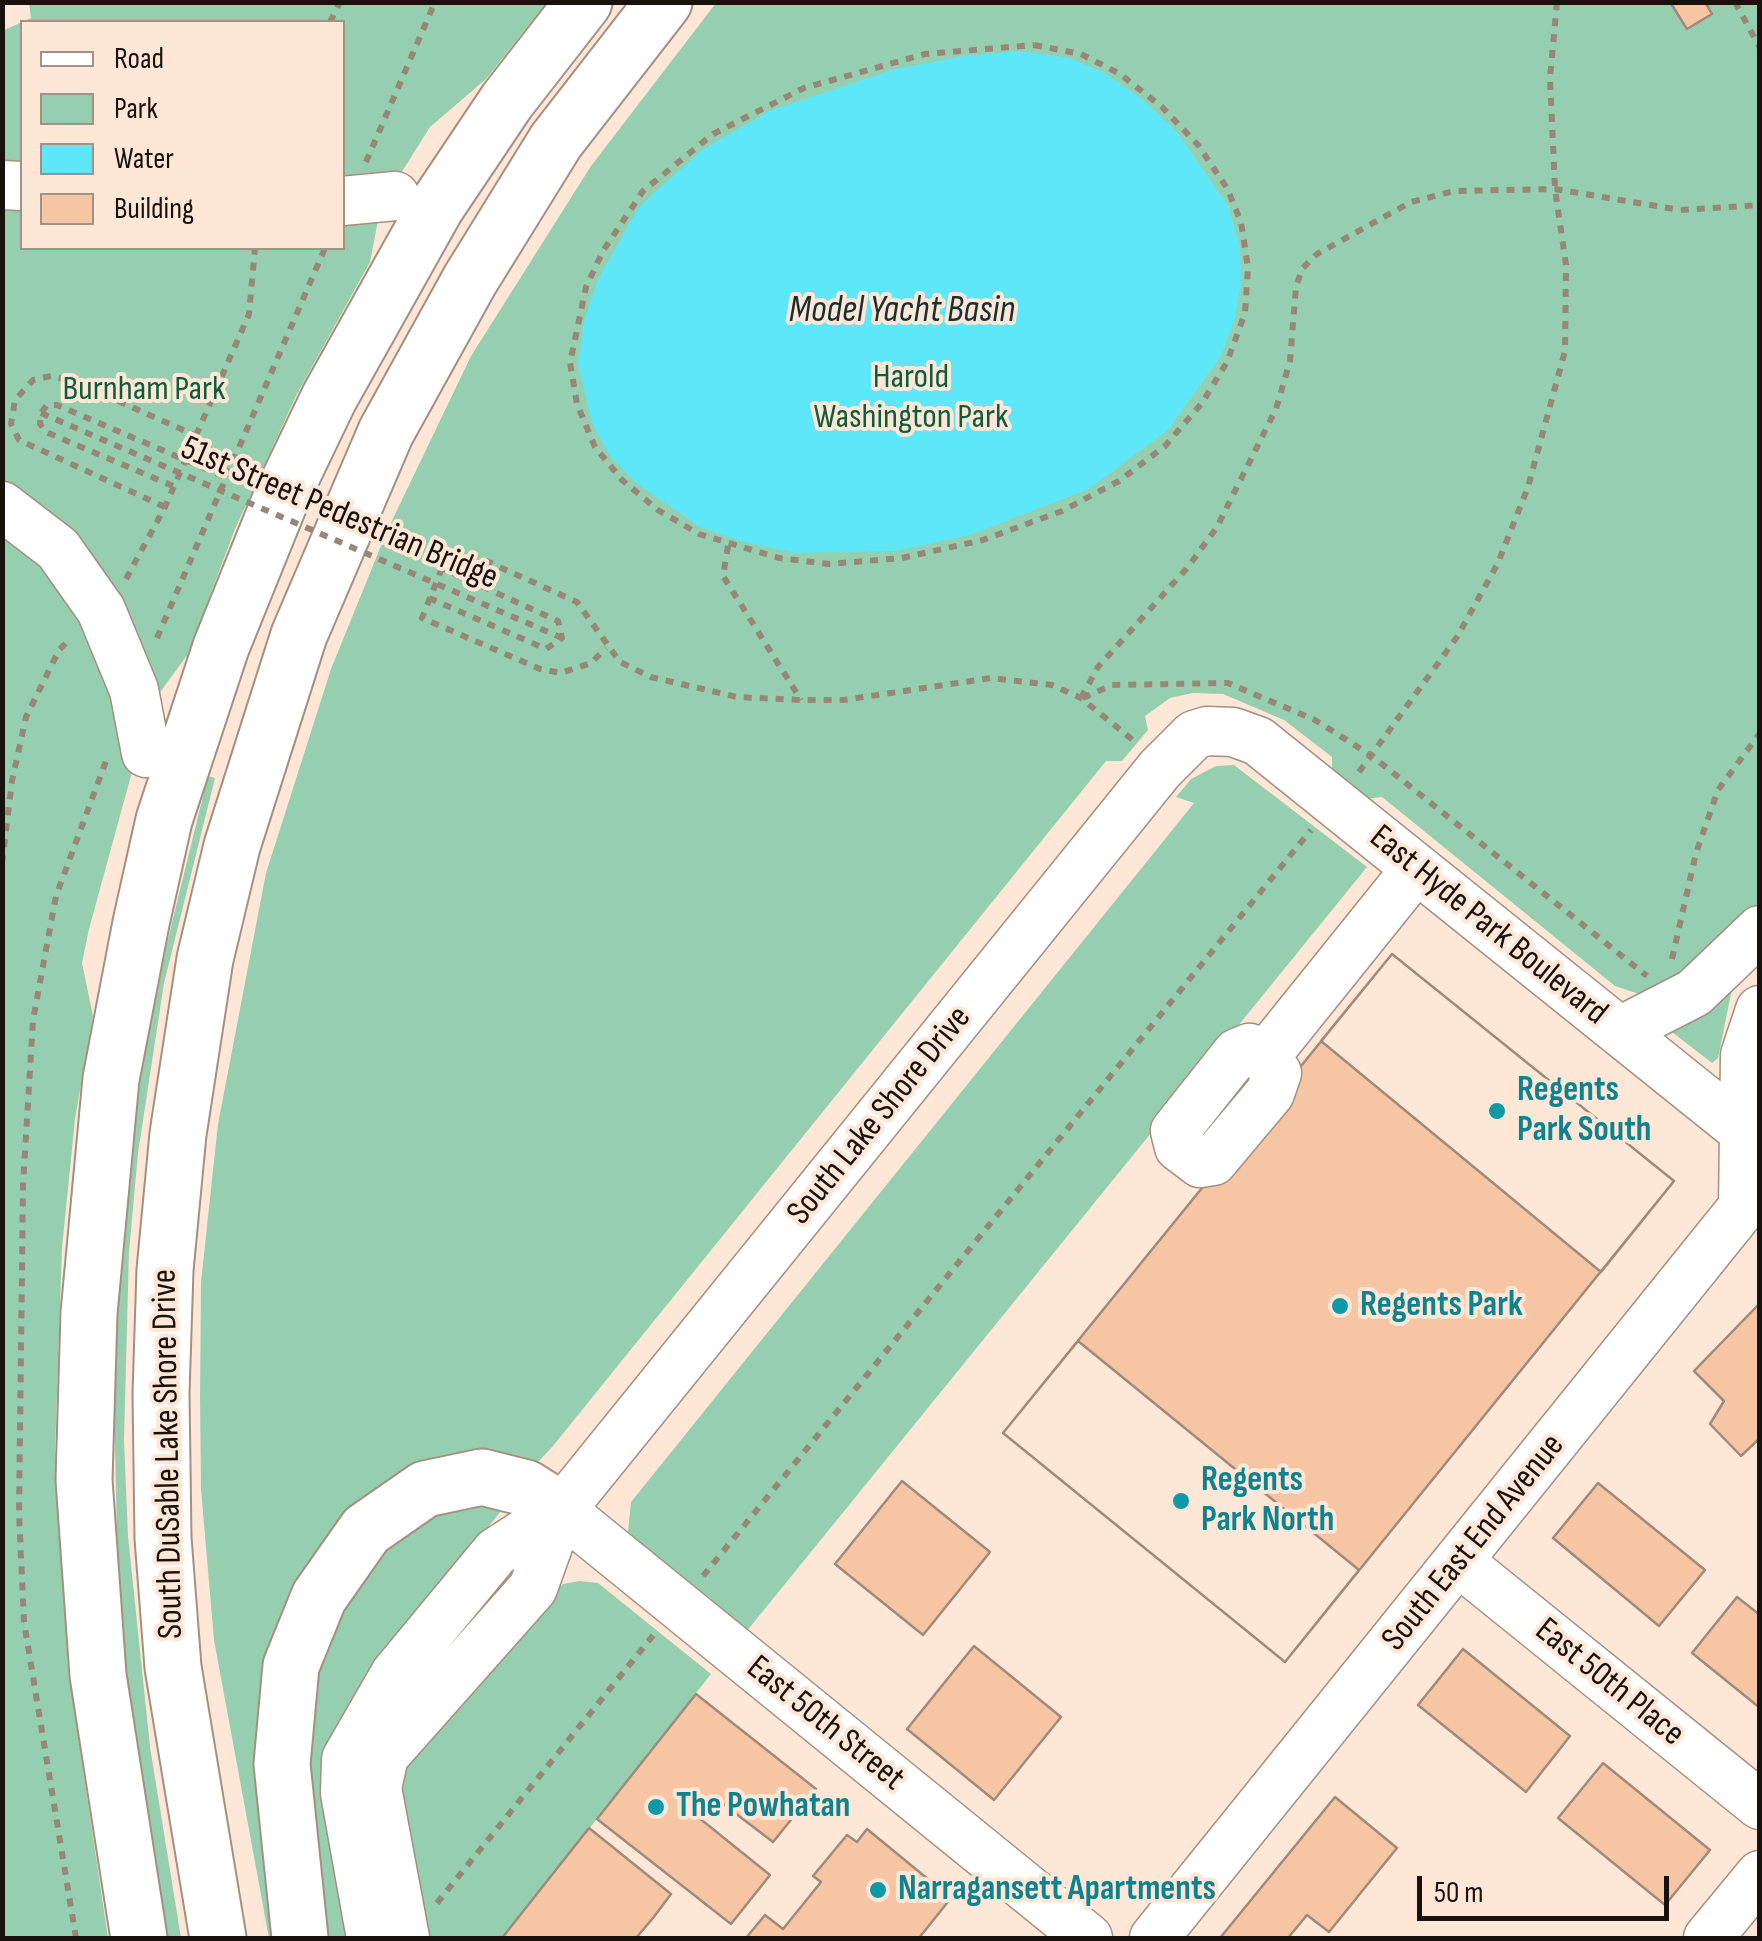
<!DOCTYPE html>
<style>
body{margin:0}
#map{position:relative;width:1762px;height:1941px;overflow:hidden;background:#fee7d6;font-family:"Sofia Sans Condensed",sans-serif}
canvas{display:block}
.frame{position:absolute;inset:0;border:5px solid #19120c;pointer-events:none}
.legend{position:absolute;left:20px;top:20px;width:325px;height:230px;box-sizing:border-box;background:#fee7d6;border:2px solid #a29285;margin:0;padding:12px 18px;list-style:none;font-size:30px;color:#19120c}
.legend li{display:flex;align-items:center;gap:20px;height:50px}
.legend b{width:50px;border:2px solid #a29285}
.scale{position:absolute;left:1417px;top:1876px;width:252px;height:45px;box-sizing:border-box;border:5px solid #19120c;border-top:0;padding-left:12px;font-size:30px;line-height:35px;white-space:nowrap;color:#19120c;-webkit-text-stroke:8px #fee7d6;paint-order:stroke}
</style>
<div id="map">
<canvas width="1762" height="1941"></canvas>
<div class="frame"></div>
<ul class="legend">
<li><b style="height:12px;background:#fff"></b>Road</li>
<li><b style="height:28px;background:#95cfaf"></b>Park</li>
<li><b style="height:28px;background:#5de7f9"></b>Water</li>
<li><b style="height:28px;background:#f6c5a3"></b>Building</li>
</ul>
<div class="scale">50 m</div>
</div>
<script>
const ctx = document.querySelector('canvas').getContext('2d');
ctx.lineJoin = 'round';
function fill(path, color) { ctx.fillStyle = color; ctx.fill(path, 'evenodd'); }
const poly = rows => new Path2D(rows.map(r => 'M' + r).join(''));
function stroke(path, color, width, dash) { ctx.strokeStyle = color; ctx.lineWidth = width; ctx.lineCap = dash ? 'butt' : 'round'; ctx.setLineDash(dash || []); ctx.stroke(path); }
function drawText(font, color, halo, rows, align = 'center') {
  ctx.font = font + ' "Sofia Sans Condensed",sans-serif'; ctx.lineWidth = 8; ctx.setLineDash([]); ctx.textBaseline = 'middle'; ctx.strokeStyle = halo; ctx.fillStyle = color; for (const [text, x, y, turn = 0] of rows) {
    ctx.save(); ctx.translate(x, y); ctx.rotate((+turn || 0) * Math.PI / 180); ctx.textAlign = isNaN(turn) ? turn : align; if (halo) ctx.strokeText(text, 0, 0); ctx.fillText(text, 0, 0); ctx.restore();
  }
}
fill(poly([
 [29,3,546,3,486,79,430,127,381,205,370,262,297,394,235,529,188,654,150,706,89,929,82,963,93,1016,75,1119,62,1248,55,1450,68,1668,108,1938,3,1938,2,31,31,18],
 [22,22,342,22,342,248,22,248],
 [716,3,1759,3,1760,902,1752,914,1656,995,1639,994,1615,986,1382,797,1366,799,1332,770,1332,757,1284,720,1223,694,1193,693,1170,698,1145,716,1148,730,1122,761,1106,761,553,1446,538,1462,528,1465,490,1462,307,1588,283,1938,269,1938,214,1640,201,1489,200,1399,201,1282,218,1124,266,873,331,669,387,531,471,356,591,166],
 [1234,765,1367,867,746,1632,638,1545,628,1532,631,1502,1194,803,1176,797,1191,779,1216,766],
 [208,776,215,778,164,983,138,1153,129,1252,124,1439,128,1536,150,1747,181,1938,168,1938,127,1687,118,1586,113,1353,135,1112,153,1000],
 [1733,984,1718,1058,1712,1063,1668,1029],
 [492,1500,502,1510,379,1660,360,1938,320,1938,305,1693,335,1611,391,1539,423,1517],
 [579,1581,598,1583,711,1674,503,1938,414,1938,396,1756,425,1729,446,1724,548,1598,563,1584]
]), '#95cfaf');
fill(poly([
 [1021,51,1069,58,1103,72,1142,99,1177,132,1229,207,1240,248,1241,283,1235,319,1221,356,1168,430,1089,489,970,535,896,551,794,553,740,541,700,527,636,483,610,456,593,425,578,365,584,321,598,280,638,208,702,150,769,111,896,69,964,56]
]), '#5de7f9');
const building = poly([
 [1670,2,1705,2,1712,14,1687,29,1670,2],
 [1392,954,1674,1181,1285,1662,1003,1433,1392,954],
 [1392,954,1674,1181,1601,1272,1321,1041,1392,954],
 [1760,1303,1760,1438,1741,1456,1710,1424,1724,1401,1694,1371,1760,1303],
 [1078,1341,1359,1570,1285,1662,1003,1433,1078,1341],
 [902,1481,990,1552,923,1635,835,1564,902,1481],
 [1598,1483,1705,1570,1659,1626,1553,1538,1598,1483],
 [1737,1597,1760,1615,1760,1708,1692,1653,1737,1597],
 [974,1646,1061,1717,994,1800,907,1729,974,1646],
 [1463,1649,1570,1736,1526,1792,1418,1705,1463,1649],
 [696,1694,816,1789,773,1842,714,1797,698,1817,770,1875,731,1924,597,1819,696,1694],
 [1603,1763,1710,1850,1665,1905,1558,1818,1603,1763],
 [1335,1797,1397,1848,1329,1932,1307,1915,1288,1938,1220,1938,1335,1797],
 [589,1828,671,1894,653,1918,636,1938,502,1938,589,1828],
 [867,1829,951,1898,919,1938,746,1938,765,1915,783,1929,821,1882,813,1876,847,1835,857,1842,867,1829]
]);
fill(building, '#f6c5a3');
stroke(building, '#a08a7b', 2.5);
const minor = poly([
 [2,185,22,186],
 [342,201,395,196],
 [2,506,58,549,101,610,134,690,146,753],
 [1620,1031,1694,993,1760,930],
 [1264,1058,1277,1073,1270,1093,1213,1161,1200,1163,1179,1147,1175,1131,1237,1053,1249,1048,1264,1058,1416,869],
 [561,1510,1088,1938],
 [1459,1562,1760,1805],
 [371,1938,345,1793,346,1759,395,1674,496,1552,561,1510,1160,769,1194,735,1207,731,1233,732,1258,741,1760,1144],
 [405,1938,377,1788,384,1756,533,1588,561,1510],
 [1154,1938,1743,1207,1745,1055,1760,1010],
 [1708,1938,1760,1875]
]);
const highway = poly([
 [139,1938,98,1675,84,1480,89,1313,111,1079,141,923,164,820,221,647,282,496,329,398,436,207,507,101,584,2],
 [218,1938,173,1667,163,1538,161,1393,165,1270,178,1134,205,959,232,846,299,635,386,432,470,280,556,141,664,2],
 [300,1938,282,1764,291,1666,319,1597,366,1530,425,1489,482,1477,526,1488,561,1510]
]);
stroke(minor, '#a48f80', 51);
stroke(highway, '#a48f80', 59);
stroke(poly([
 [1735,2,1760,48],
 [330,22,340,2],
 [1034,45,1081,54,1120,74,1162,107,1198,145,1227,188,1241,222,1248,268,1245,313,1227,362,1202,403,1165,446,1119,481,1062,511,983,540,902,558,829,564,779,558,699,534,658,510,622,480,595,447,577,404,570,363,586,287,603,251,643,191,713,134,804,88,925,54,1034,45],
 [366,162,435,2],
 [173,486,46,432,40,424,41,413,47,405,57,405,225,477],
 [165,507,19,440,11,424,15,400,33,380,51,376,73,381,197,436],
 [728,546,723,576,801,700],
 [442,568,422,618,540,669,561,673,591,663,606,648],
 [126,579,165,507,249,314,255,248],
 [429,598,546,649,562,638,558,621,442,568,453,546,577,602,620,662,651,677,737,697,801,700,844,700,991,678,1052,685,1081,698,1134,741],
 [157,638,325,248],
 [1081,698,1098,667,1188,567,1217,527,1276,409,1290,361,1296,287,1302,269,1317,254,1411,202,1454,191,1555,189,1680,210,1760,205],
 [1083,698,1112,685,1228,683,1315,720,1372,756,1647,976],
 [1359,772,1457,637,1498,563,1528,487,1565,351,1566,265,1555,189,1550,78,1557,2],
 [2,863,12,781,26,717,59,650,70,639],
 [1672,959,1696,853,1718,790,1760,733],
 [703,1576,1311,830],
 [437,1903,655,1633],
 [76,1938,24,1622,19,1514,23,1185,33,1020,56,896,106,761]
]), '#97877b', 6, [8, 8]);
stroke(minor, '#fff', 48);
stroke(highway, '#fff', 55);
stroke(poly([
 [41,413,562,638]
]), '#97877b', 6, [8, 8]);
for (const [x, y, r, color] of [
 [1497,1111,10,"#0f9aa8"],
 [1340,1306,10,"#0f9aa8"],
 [1181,1501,10,"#0f9aa8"],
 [656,1807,10,"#0f9aa8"],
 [878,1890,10,"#0f9aa8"]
]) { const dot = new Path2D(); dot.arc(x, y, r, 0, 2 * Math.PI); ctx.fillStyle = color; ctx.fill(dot); stroke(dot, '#fee7d6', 4); }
drawText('35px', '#0d5c3c', '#fee7d6', [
 ["Harold",911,378],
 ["Washington Park",911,418],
 ["Burnham Park",144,390]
]);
drawText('35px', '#19120c', '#fee7d6', [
 ["51st Street Pedestrian Bridge",339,514,23],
 ["East Hyde Park Boulevard",1488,926,39],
 ["South Lake Shore Drive",880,1116,-51],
 ["South DuSable Lake Shore Drive",169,1454,-91],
 ["South East End Avenue",1474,1543,-51],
 ["East 50th Place",1609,1683,39],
 ["East 50th Street",825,1724,39]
]);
drawText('bold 35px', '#0d838f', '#fee7d6', [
 ["Regents",1517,1091],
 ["Park South",1517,1131],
 ["Regents Park",1360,1306],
 ["Regents",1201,1481],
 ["Park North",1201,1521],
 ["The Powhatan",676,1807],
 ["Narragansett Apartments",898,1890]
], 'left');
drawText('italic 38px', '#183033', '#fee7d6', [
 ["Model Yacht Basin",902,311]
]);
</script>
